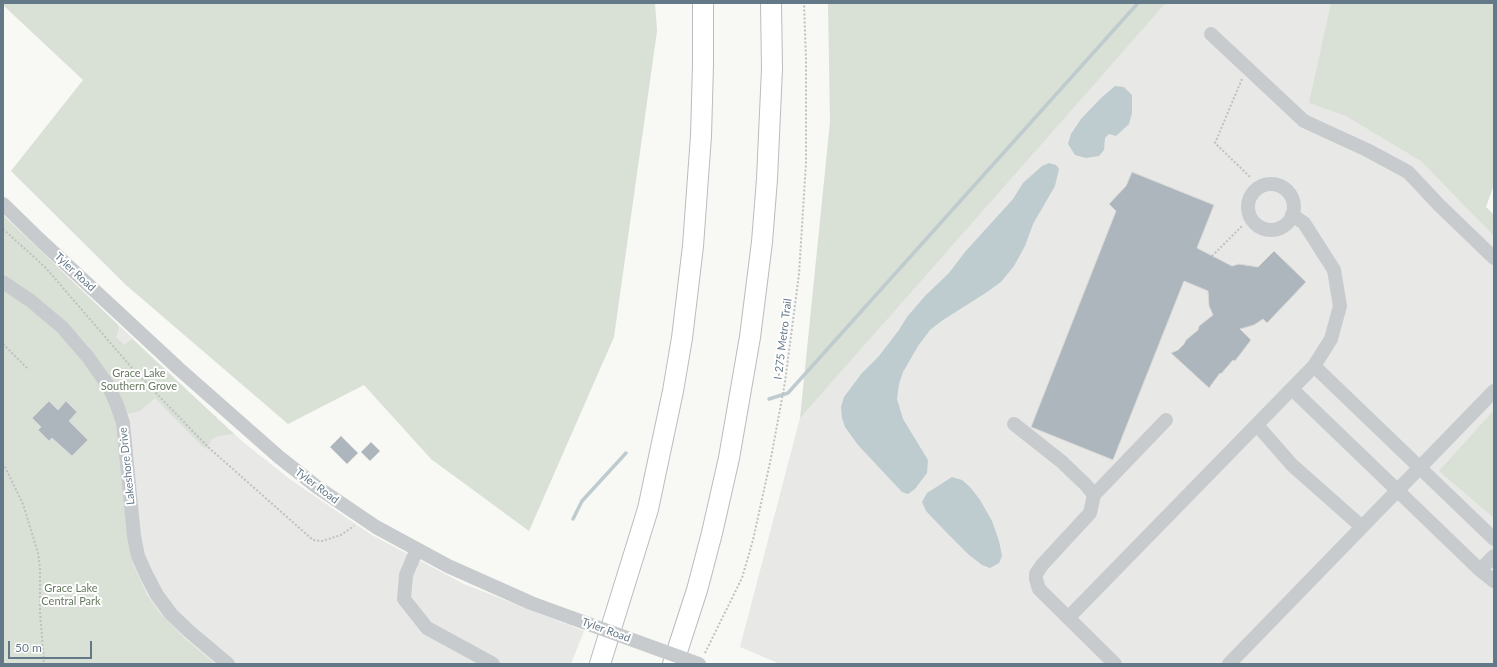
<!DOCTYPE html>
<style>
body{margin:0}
#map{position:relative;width:1497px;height:667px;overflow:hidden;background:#f8f8f4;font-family:Lato,sans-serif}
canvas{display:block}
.frame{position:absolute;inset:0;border:4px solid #647988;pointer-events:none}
.scale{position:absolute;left:8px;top:641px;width:84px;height:18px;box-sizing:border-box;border:2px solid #647988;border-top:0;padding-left:5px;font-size:12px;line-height:14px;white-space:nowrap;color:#647988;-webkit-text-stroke:3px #fff;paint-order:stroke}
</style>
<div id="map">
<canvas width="1497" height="667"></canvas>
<div class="frame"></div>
<div class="scale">50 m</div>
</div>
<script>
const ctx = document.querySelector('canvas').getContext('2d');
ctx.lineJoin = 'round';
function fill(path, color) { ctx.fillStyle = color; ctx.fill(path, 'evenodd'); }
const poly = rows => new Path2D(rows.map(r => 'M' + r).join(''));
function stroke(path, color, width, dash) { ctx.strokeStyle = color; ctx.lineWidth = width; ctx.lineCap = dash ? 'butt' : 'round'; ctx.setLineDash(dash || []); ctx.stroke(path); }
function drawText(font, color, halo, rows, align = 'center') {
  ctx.font = font + ' Lato,sans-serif'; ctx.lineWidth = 4; ctx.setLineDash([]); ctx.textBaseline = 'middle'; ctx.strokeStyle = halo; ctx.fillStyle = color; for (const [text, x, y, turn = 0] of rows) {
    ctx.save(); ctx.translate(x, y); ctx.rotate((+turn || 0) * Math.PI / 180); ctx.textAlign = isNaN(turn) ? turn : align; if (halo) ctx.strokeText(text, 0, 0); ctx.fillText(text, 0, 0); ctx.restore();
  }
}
fill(poly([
 [1166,3,1358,3,1494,184,1486,207,1494,215,1494,664,780,664,740,647,801,414],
 [3,215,184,387,243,442,291,480,372,535,464,584,584,631,571,664,3,664]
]), '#e8e9e7');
fill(poly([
 [3,3,655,3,657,31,614,337,529,531,431,459,364,385,288,424,126,285,11,171,83,80,3,5],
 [828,3,1166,3,800,418,830,122],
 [1331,3,1494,3,1494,184,1486,207,1494,215,1494,236,1421,161,1346,116,1309,103],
 [3,215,118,325,119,329,116,337,124,345,132,339,234,434,218,436,212,439,210,442,207,449,202,446,155,398,140,411,127,414,117,387,96,356,84,341,59,315,41,300,3,273],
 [3,289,48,323,60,335,82,360,101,387,109,401,116,425,127,534,133,564,147,595,158,611,184,638,215,664,3,664],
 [1494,410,1494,518,1439,471]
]), '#d9e0d5');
fill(poly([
 [1115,86,1124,87,1132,95,1132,113,1129,124,1116,136,1109,134,1105,138,1104,150,1099,156,1086,158,1075,155,1068,144,1071,134,1081,119,1101,98],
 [1049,163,1056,165,1059,169,1055,186,1033,224,1025,246,1014,266,1001,282,984,294,943,320,930,330,918,346,903,372,899,384,897,399,903,419,928,460,927,473,915,489,908,494,902,492,858,445,845,427,842,418,841,407,844,397,862,373,879,356,899,330,907,317,925,296,949,273,965,252,1013,199,1023,183,1042,166],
 [952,477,962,480,971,488,980,500,992,521,999,541,1002,556,999,563,990,568,982,565,968,554,947,533,926,511,922,502,927,493]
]), '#becbcf');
stroke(poly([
 [769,399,788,393,1138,3],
 [573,519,582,501,626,453]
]), '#becbcf', 3.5);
const building = poly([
 [1132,172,1214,205,1197,248,1232,266,1239,264,1258,267,1274,251,1306,282,1267,323,1263,319,1254,325,1240,329,1251,340,1235,361,1233,360,1221,374,1220,373,1209,388,1171,353,1178,350,1184,344,1186,340,1198,330,1199,326,1213,315,1209,306,1208,291,1184,281,1113,460,1031,427,1116,211,1109,204,1126,186,1132,172],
 [49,401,58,410,66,401,77,412,69,421,88,440,72,456,52,438,49,441,38,430,41,427,32,418,49,401],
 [341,436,358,453,347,464,330,447,341,436],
 [371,442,380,451,370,461,361,452,371,442]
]);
fill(building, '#adb6bc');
stroke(building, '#d9d9d7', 1);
const highway = poly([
 [600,664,648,509,673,391,682,338,693,246,701,136,703,65,703,3],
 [673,664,697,590,712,533,729,458,750,337,762,242,767,179,772,69,771,3]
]);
stroke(highway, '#b9bdc0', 22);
stroke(poly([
 [1242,79,1215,143,1251,178],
 [3,229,45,267,132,368,208,447,313,540,322,541,341,535,354,526],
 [1212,256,1243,225],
 [3,344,28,369],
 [3,463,23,504,38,553,40,568,40,611,44,664],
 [705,653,742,578,753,540,771,458,785,382,799,274,806,163,806,60,804,3]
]), '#bec1c3', 2, [2, 2]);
stroke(poly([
 [1211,34,1304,121,1367,150,1408,172,1439,205,1494,258],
 '1248 207a23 23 0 1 1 46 0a23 23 0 1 1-46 0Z',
 [3,204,40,240,178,368,279,457,317,487,376,527,448,566,531,603,572,618],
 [3,282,31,301,62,327,88,357,109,387,117,405,123,423,134,536,138,556,146,574,157,595,171,614,190,632,228,664],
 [1314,366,1494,539],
 [1292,389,1480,570,1494,581],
 [1014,424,1062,462,1086,485,1094,495],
 [1257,425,1292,465,1362,527],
 [417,549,406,575,404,599,427,628,493,664],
 [1480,570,1494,556],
 [1068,618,1314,366,1331,339,1340,306,1334,270,1304,223,1292,215],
 [1115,664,1039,589,1036,579,1036,574,1042,565,1090,513,1094,495,1166,420],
 [1229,664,1494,391]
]), '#c7cbce', 14);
stroke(highway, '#fff', 20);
stroke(poly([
 [572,618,699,664]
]), '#c7cbce', 14);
drawText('11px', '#647988', '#fff', [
 ["Tyler Road",75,272,43],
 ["I-275 Metro Trail",783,339,-83],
 ["Lakeshore Drive",127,466,-96],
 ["Tyler Road",317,486,37],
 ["Tyler Road",606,630,20]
]);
drawText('11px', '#66795f', '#fff', [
 ["Grace Lake",139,373],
 ["Southern Grove",139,386],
 ["Grace Lake",71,588],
 ["Central Park",71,601]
]);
</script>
